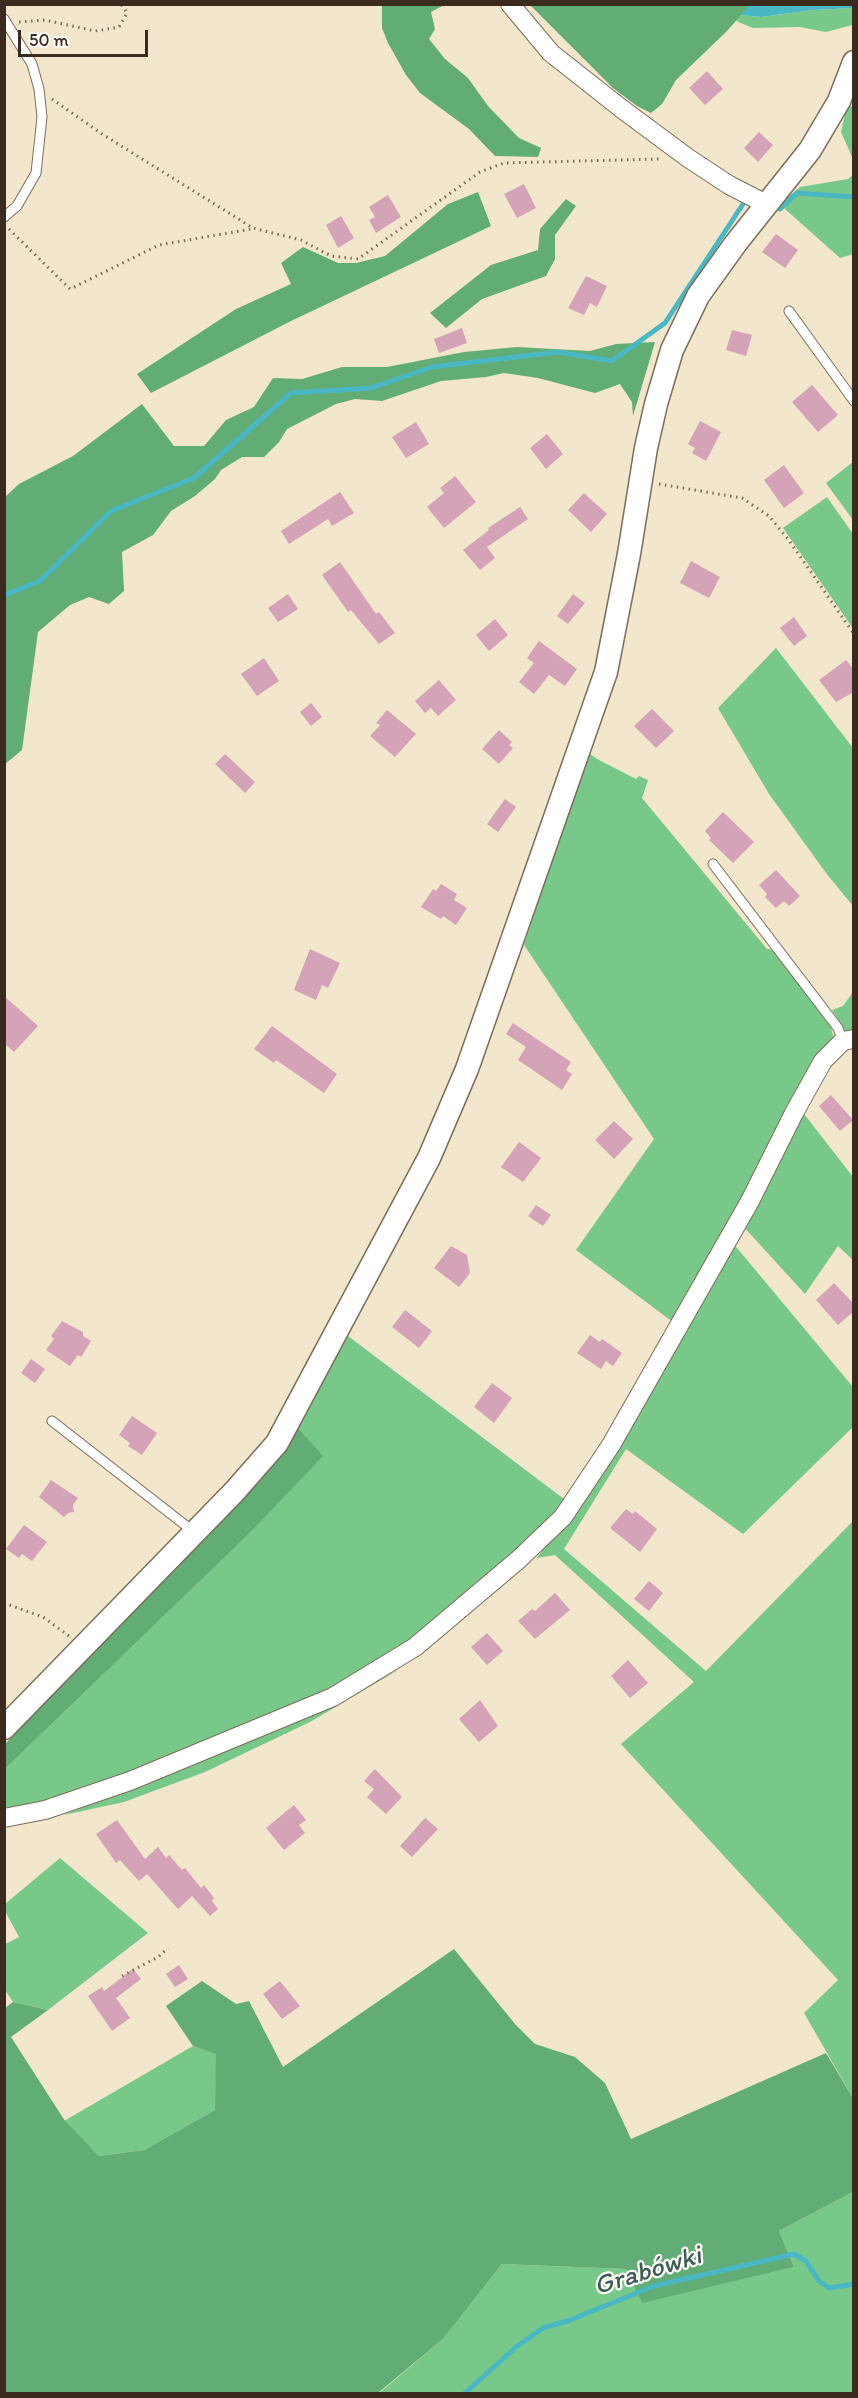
<!DOCTYPE html>
<meta charset="utf-8">
<style>
body{margin:0}
#map{position:relative;width:858px;height:2398px;overflow:hidden;background:#f2e6cc;font-family:Itim,sans-serif}
canvas{display:block}
.frame{position:absolute;inset:0;border:6px solid #3b2a1e;pointer-events:none}
.scale{position:absolute;left:18px;top:30px;width:130px;height:27px;box-sizing:border-box;border:3px solid #3b2a1e;border-top:0;padding-left:8px;font-size:18px;line-height:21px;white-space:nowrap;color:#3b2a1e;-webkit-text-stroke:4px #fdfcf7;paint-order:stroke}
</style>
<div id="map">
<canvas width="858" height="2398"></canvas>
<div class="frame"></div>
<div class="scale">50 m</div>
</div>
<script>
const ctx = document.querySelector('canvas').getContext('2d');
ctx.lineJoin = 'round';
function fill(path, color) { ctx.fillStyle = color; ctx.fill(path, 'evenodd'); }
const poly = rows => new Path2D(rows.map(r => 'M' + r).join(''));
function stroke(path, color, width, dash) { ctx.strokeStyle = color; ctx.lineWidth = width; ctx.lineCap = dash ? 'butt' : 'round'; ctx.setLineDash(dash || []); ctx.stroke(path); }
function drawText(font, color, halo, rows, align = 'center') {
  ctx.font = font + ' Itim,sans-serif'; ctx.lineWidth = 4.5; ctx.setLineDash([]); ctx.textBaseline = 'middle'; ctx.strokeStyle = halo; ctx.fillStyle = color; for (const [text, x, y, turn = 0] of rows) {
    ctx.save(); ctx.translate(x, y); ctx.rotate((+turn || 0) * Math.PI / 180); ctx.textAlign = isNaN(turn) ? turn : align; if (halo) ctx.strokeText(text, 0, 0); ctx.fillText(text, 0, 0); ctx.restore();
  }
}
fill(poly([
 [853,8,852,25,826,32,800,27,753,28,736,21,741,15,761,17,813,10],
 [847,105,853,107,853,159,841,132],
 [853,175,853,254,840,258,785,209,781,203,800,187,848,179],
 [853,462,853,520,826,483],
 [827,497,853,534,852,627,783,528],
 [776,648,853,748,853,906,826,873,769,794,718,708],
 [587,752,599,760,636,779,639,776,648,780,642,798,767,949,770,949,775,953,821,1012,831,1027,835,1044,677,1325,576,1250,654,1139,524,945],
 [853,992,853,1036,847,1033,832,1010,843,1006],
 [801,1110,853,1177,853,1260,838,1246,805,1294,742,1225],
 [732,1242,853,1387,853,1427,743,1534,626,1449,564,1549,706,1671,853,1521,853,2098,804,2013,838,1980,621,1744,694,1682,555,1555,537,1558,617,1443],
 [348,1336,568,1502,436,1624,372,1667,265,1723,124,1778,5,1813,5,1769,249,1534,322,1456,298,1428],
 [398,1670,310,1722,205,1772,124,1802,64,1815,330,1703],
 [60,1858,148,1933,48,2010,13,2002,5,1990,5,1944,19,1937,5,1911,5,1904],
 [193,2046,217,2054,215,2110,144,2150,99,2156,64,2121],
 [853,2192,853,2393,378,2394,443,2339,502,2264,626,2269,642,2302,794,2267,779,2231]
]), '#78c889');
fill(poly([
 [382,5,444,5,431,12,435,29,429,39,445,59,468,78,488,106,519,138,541,148,538,157,495,156,469,129,420,93,406,75,388,43,382,28],
 [530,5,750,5,727,31,676,80,662,104,651,113,637,106,613,88],
 [478,192,491,226,291,321,151,393,137,374,236,309,291,284,281,263,303,247,338,263,356,263,385,256,448,204],
 [566,199,576,206,555,235,555,259,546,276,482,299,446,328,430,313,491,265,538,250,540,229],
 [655,342,633,416,632,402,620,384,595,393,538,378,504,373,486,377,441,381,382,401,355,399,336,404,287,429,279,442,264,457,242,457,221,470,215,479,195,496,171,511,153,535,122,552,124,591,109,604,89,597,70,605,38,632,22,750,5,764,5,497,19,484,73,456,142,404,174,446,204,446,226,420,254,407,273,378,302,379,342,367,387,367,464,352,517,347,590,351,616,344],
 [298,1428,323,1456,249,1534,5,1769,5,1744,262,1475],
 [454,1949,515,2024,535,2044,575,2057,605,2083,631,2139,826,2053,853,2098,853,2192,779,2231,794,2267,642,2303,626,2269,502,2264,443,2339,378,2393,5,2393,5,2008,13,2002,48,2010,11,2037,65,2121,99,2156,144,2150,215,2110,216,2054,193,2046,166,2006,202,1981,236,2004,249,2001,283,2067]
]), '#62ac75');
fill(poly([
 [750,4,853,4,854,8,813,10,761,17,741,15]
]), '#4ab8c4');
stroke(poly([
 [780,209,797,193,854,197],
 [4,595,40,581,111,511,194,478,291,393,371,388,432,367,558,352,612,361,665,323,745,201],
 [464,2394,516,2347,543,2328,570,2320,654,2286,794,2254,806,2261,819,2281,829,2288,854,2284]
]), '#4ab8c4', 5);
fill(poly([
 [707,71,723,89,705,105,689,88],
 [759,132,773,145,758,162,744,148],
 [524,184,536,208,517,218,504,194],
 [388,195,401,217,376,233,369,220,375,217,369,207],
 [341,216,354,238,338,248,326,225],
 [776,234,798,250,785,268,762,252],
 [586,276,607,286,597,307,590,303,584,315,568,308],
 [462,328,467,343,439,353,434,339],
 [732,330,752,335,746,356,726,350],
 [812,385,838,415,818,432,792,402],
 [700,421,721,432,706,461,692,453,695,448,688,444],
 [416,422,429,444,406,458,392,437],
 [547,434,563,454,546,469,530,448],
 [784,465,804,493,784,508,764,480],
 [455,476,476,502,444,528,427,507,444,493,440,488],
 [340,492,354,513,332,526,328,519,289,544,281,531],
 [584,493,607,514,591,532,568,510],
 [520,507,528,519,487,547,495,558,480,570,463,550,489,530,488,528],
 [691,561,720,577,709,598,680,583],
 [340,562,376,614,379,612,395,633,379,644,351,610,348,612,322,575],
 [288,594,298,609,278,622,268,608],
 [573,594,585,603,568,624,557,616],
 [794,617,807,636,794,646,780,628],
 [495,619,508,635,489,651,476,635],
 [539,641,577,669,565,686,549,675,534,694,519,682,534,663,527,658],
 [264,658,279,681,257,696,241,674],
 [846,660,854,670,854,692,836,702,819,680],
 [439,680,456,700,438,716,431,708,425,713,415,701],
 [311,703,322,717,311,726,300,712],
 [652,709,674,731,656,748,634,726],
 [387,710,416,734,395,757,370,736,380,725,376,723],
 [499,730,512,742,509,745,513,748,499,764,482,749],
 [225,754,255,782,245,793,215,764],
 [505,799,516,807,498,832,487,824],
 [723,812,754,842,733,863,709,840,711,838,705,831],
 [776,870,800,896,789,906,784,901,776,908,765,897,767,894,759,885],
 [441,884,457,894,454,900,467,908,456,925,443,916,441,919,421,907,433,889,436,891],
 [310,949,340,963,328,988,322,985,316,1000,294,990],
 [4,996,38,1026,14,1052,4,1043],
 [513,1023,571,1062,566,1070,572,1074,562,1090,518,1060,526,1047,506,1034],
 [272,1026,337,1074,324,1093,276,1060,274,1063,254,1049],
 [831,1095,853,1120,840,1131,819,1106],
 [614,1121,633,1139,614,1159,595,1140],
 [519,1142,541,1158,523,1182,501,1167],
 [536,1205,551,1215,543,1226,528,1216],
 [451,1246,467,1255,470,1273,459,1287,434,1268],
 [834,1283,854,1304,854,1311,838,1325,816,1300],
 [405,1310,432,1331,419,1348,392,1327],
 [62,1321,83,1332,83,1336,91,1341,81,1357,78,1355,70,1366,46,1350,54,1339,51,1336],
 [590,1335,600,1342,602,1339,622,1353,613,1366,606,1361,601,1369,577,1353],
 [31,1359,45,1369,35,1383,21,1373],
 [492,1383,512,1398,494,1423,474,1407],
 [132,1416,157,1433,142,1455,128,1446,130,1443,119,1435],
 [51,1480,78,1498,73,1505,74,1512,68,1513,64,1517,39,1497],
 [626,1509,633,1514,635,1511,657,1529,640,1552,610,1528],
 [24,1525,47,1542,32,1561,22,1554,19,1558,6,1549],
 [649,1581,663,1593,649,1611,634,1599],
 [555,1593,570,1610,535,1639,518,1621,532,1609,535,1611],
 [487,1633,503,1651,487,1665,471,1647],
 [628,1660,648,1683,630,1698,611,1676],
 [480,1700,498,1726,479,1742,459,1719],
 [375,1769,402,1797,386,1814,367,1797,374,1789,364,1781],
 [294,1805,306,1820,299,1825,305,1833,284,1850,266,1828],
 [425,1818,438,1829,412,1857,400,1846],
 [117,1820,145,1859,158,1847,166,1858,169,1855,182,1870,185,1868,201,1888,204,1885,214,1898,212,1901,218,1909,210,1916,192,1896,178,1909,147,1874,139,1881,120,1860,116,1863,96,1834],
 [179,1965,188,1979,175,1987,166,1974],
 [133,1969,141,1979,116,1998,130,2018,112,2031,88,1996,102,1987,104,1991],
 [280,1981,300,2006,282,2019,263,1994]
]), '#d5a3b8');
const service = poly([
 [4,19,32,64,39,89,42,117,36,173,17,206,4,217],
 [789,311,854,401],
 [713,864,838,1028,843,1041],
 [52,1421,194,1532]
]);
const minor = poly([
 [510,4,551,53,622,109,688,158,729,185,768,205],
 [4,1818,45,1810,130,1781,333,1697,415,1647,518,1560,563,1517,611,1445,750,1201,794,1113,823,1061,843,1041,854,1039]
]);
const tertiary = poly([
 [4,1728,234,1492,277,1443,429,1158,467,1069,606,672,629,554,646,448,656,404,672,350,698,296,736,243,810,150,839,101,854,62]
]);
stroke(service, '#7b6c5b', 11);
stroke(minor, '#7b6c5b', 20);
stroke(tertiary, '#7b6c5b', 25);
stroke(poly([
 [19,22,45,20,95,31,119,27,127,13,121,4],
 [52,99,102,134,253,228,301,240,331,256,358,259,480,172,504,163,659,159],
 [9,229,70,289,159,245,251,229],
 [659,484,742,498,769,516,788,539,854,634],
 [4,1603,43,1617,69,1636],
 [122,1976,158,1957,168,1948]
]), '#7b6c5b', 3, [1.5, 4.5]);
stroke(service, '#fff', 9);
stroke(minor, '#fff', 18);
stroke(tertiary, '#fff', 22);
drawText('italic 27px', '#405c58', '#fdfcf7', [
 ["Grabówki",648,2272,-17]
]);
</script>
